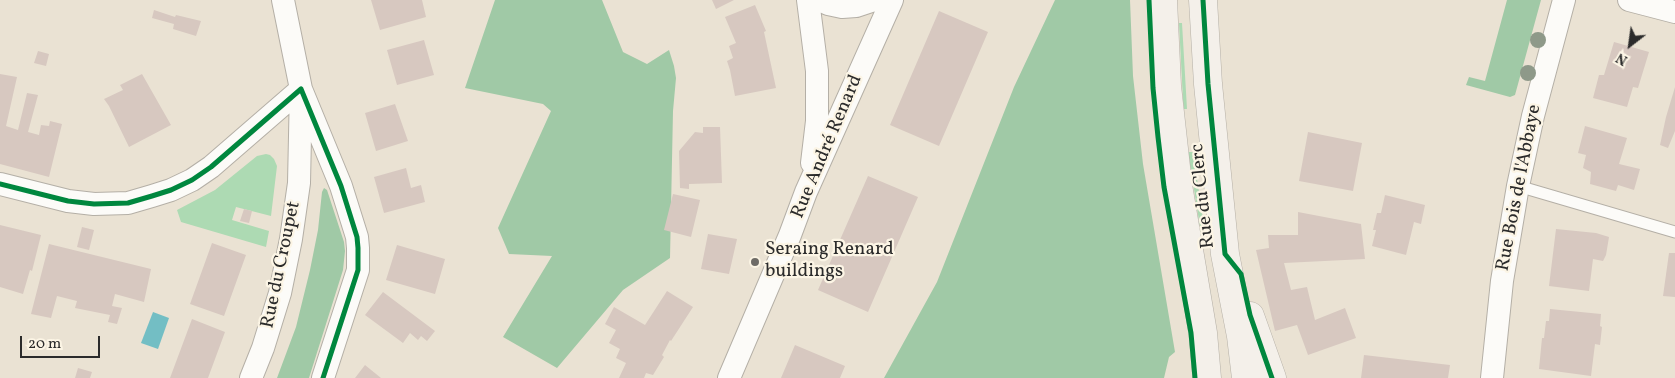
<!DOCTYPE html>
<meta charset="utf-8">
<style>
body{margin:0}
#map{position:relative;width:1675px;height:378px;overflow:hidden;background:#eae2d3;font-family:Vollkorn,serif}
canvas{display:block}
.north{position:absolute;left:1605px;top:20px;width:50px;height:50px;-webkit-text-stroke:4px #fcf5e5;paint-order:stroke;rotate:210deg;font-size:14px;font-weight:700;line-height:20px;text-align:center;color:#2b2b2b}
.north::after{content:'';display:block;margin:auto;width:18px;height:22px;background:#2b2b2b;clip-path:polygon(50% 0,100% 100%,50% 72%,0 100%)}
.scale{position:absolute;left:20px;top:336px;width:80px;height:22px;box-sizing:border-box;border:2px solid #2b2b2b;border-top:0;padding-left:6px;font-size:15px;line-height:18px;white-space:nowrap;color:#2b2b2b;-webkit-text-stroke:4px #fcf5e5;paint-order:stroke}
</style>
<div id="map">
<canvas width="1675" height="378"></canvas>
<div class="north">N</div>
<div class="scale">20 m</div>
</div>
<script>
const ctx = document.querySelector('canvas').getContext('2d');
ctx.lineJoin = 'round';
function fill(path, color) { ctx.fillStyle = color; ctx.fill(path, 'evenodd'); }
const poly = rows => new Path2D(rows.map(r => 'M' + r).join(''));
function stroke(path, color, width, dash) { ctx.strokeStyle = color; ctx.lineWidth = width; ctx.lineCap = dash ? 'butt' : 'round'; ctx.setLineDash(dash || []); ctx.stroke(path); }
function drawText(font, color, halo, rows, align = 'center') {
  ctx.font = font + ' Vollkorn,serif'; ctx.lineWidth = 4.5; ctx.setLineDash([]); ctx.textBaseline = 'middle'; ctx.strokeStyle = halo; ctx.fillStyle = color; for (const [text, x, y, turn = 0] of rows) {
    ctx.save(); ctx.translate(x, y); ctx.rotate((+turn || 0) * Math.PI / 180); ctx.textAlign = isNaN(turn) ? turn : align; if (halo) ctx.strokeText(text, 0, 0); ctx.fillText(text, 0, 0); ctx.restore();
  }
}
fill(poly([
 [1179,23,1182,23,1187,109,1184,109,1183,100],
 [1188,152,1193,152,1205,232,1201,233],
 [266,154,270,155,274,159,277,166,271,216,236,207,232,220,269,231,266,247,181,222,177,210,215,190,257,156]
]), '#addab3');
fill(poly([
 [495,0,602,0,623,52,647,64,669,50,674,66,676,78,673,111,670,258,623,290,557,368,503,337,552,256,509,254,498,228,551,111,543,104,465,88],
 [1055,0,1130,0,1133,76,1143,164,1175,352,1169,357,1164,378,884,378,937,282,1014,87],
 [1507,0,1541,0,1515,95,1510,97,1466,85,1469,77,1485,81],
 [324,188,327,190,344,242,345,251,343,270,309,378,277,378,296,327,310,270,318,230,322,192]
]), '#a0c9a6');
fill(poly([
 [153,312,169,318,158,349,141,343]
]), '#73bec4');
fill(poly([
 [371,0,422,0,426,17,380,30],
 [712,0,734,0,716,9],
 [755,5,766,31,764,32,776,88,735,96,730,70,727,61,733,58,729,46,736,43,725,17],
 [154,10,175,17,176,15,201,21,196,36,173,29,174,24,152,18],
 [939,11,988,32,939,146,890,125],
 [424,40,434,75,397,85,387,50],
 [1614,42,1649,52,1638,88,1633,87,1627,107,1593,98,1599,75,1604,75],
 [38,51,49,54,46,66,34,63],
 [0,74,17,77,6,126,18,130,27,93,38,95,28,132,39,135,41,125,49,126,50,121,62,124,49,177,0,164],
 [142,74,171,125,129,147,109,106,104,99,123,90,120,85],
 [1675,87,1675,131,1668,148,1660,145,1666,117],
 [395,104,408,141,376,151,365,113],
 [1585,126,1627,138,1619,164,1640,169,1634,190,1618,185,1616,191,1590,184,1591,172,1583,168,1586,155,1578,153],
 [703,127,720,127,722,183,689,184,689,189,680,188,679,151,695,132,703,133],
 [1308,132,1362,143,1353,191,1299,181],
 [406,168,411,188,421,185,425,202,384,213,374,177],
 [868,176,918,197,868,312,818,290],
 [673,194,700,200,691,237,664,230],
 [1385,195,1425,205,1421,224,1414,222,1406,255,1372,246,1376,230,1373,230,1377,213,1381,213],
 [244,209,252,211,249,223,240,221],
 [1298,212,1361,224,1365,259,1284,263,1291,290,1307,287,1315,320,1345,308,1356,338,1308,355,1297,325,1275,331,1256,250,1269,248,1268,235,1298,235],
 [0,225,41,235,32,271,30,270,23,294,0,287],
 [82,227,94,230,89,250,77,247],
 [1556,229,1596,233,1609,237,1606,255,1603,261,1593,259,1589,291,1549,286],
 [708,234,737,239,729,274,701,269],
 [212,243,246,255,224,316,190,304],
 [49,244,151,269,144,302,115,294,112,306,122,308,117,324,108,322,110,315,75,308,77,301,57,296,51,318,31,314],
 [397,245,445,259,435,294,386,280],
 [1669,253,1675,253,1675,297,1663,296],
 [667,291,693,307,671,341,670,340,662,355,664,357,653,375,646,373,644,378,619,378,626,363,616,358,620,349,609,343,616,330,605,324,614,307,645,325],
 [383,292,435,331,427,341,421,336,418,340,410,333,403,343,365,315],
 [1550,309,1601,314,1600,326,1602,327,1600,345,1595,344,1591,376,1539,369,1542,338,1544,338,1546,321,1549,321],
 [192,319,225,332,208,378,170,378],
 [795,345,845,366,840,378,781,378],
 [1364,355,1450,365,1448,378,1361,378],
 [365,365,381,378,355,378],
 [78,368,92,372,90,378,75,378]
]), '#d7c8c0');
const lane = poly([
 [1518,186,1675,232]
]);
const street = poly([
 [808,0,817,71,817,121,812,163],
 [820,0,828,4,842,7,856,6,874,0],
 [1629,0,1675,12],
 [0,184,68,201,94,204,128,203,152,196,171,190,192,180,211,167,301,89,341,186,357,237,358,248,358,270,323,378],
 [251,378,263,348,280,293,291,239,299,183,301,89,283,0],
 [729,378,790,235,806,192,892,0],
 [1492,378,1502,281,1518,186,1533,116,1564,0]
]);
const secondary = poly([
 [1163,0,1167,86,1178,185,1203,333,1207,378],
 [1203,0,1208,84,1225,254,1241,336,1246,378],
 [1250,316,1272,378]
]);
stroke(lane, '#b4afa6', 13);
stroke(street, '#b4afa6', 24);
stroke(secondary, '#b4afa6', 29);
stroke(lane, '#fcfbf8', 11);
stroke(street, '#fcfbf8', 22);
stroke(secondary, '#f4f0ea', 28);
stroke(poly([
 [1149,0,1153,88,1158,137,1164,187,1191,333,1195,378],
 [1203,0,1208,84,1225,254,1241,274,1250,315,1272,378],
 [0,184,68,201,94,204,128,203,152,196,171,190,192,180,211,167,301,89,341,186,357,237,358,248,358,270,323,378]
]), '#00873e', 5);
ctx.fillStyle = '#8e9989';
for (const [x, y] of [
 [1538,40],
 [1528,73]
]) { ctx.beginPath(); ctx.arc(x, y, 8, 0, 2 * Math.PI); ctx.fill(); }
for (const [x, y, r, color] of [
 [755,262,5,"#6e6b66"]
]) { const dot = new Path2D(); dot.arc(x, y, r, 0, 2 * Math.PI); ctx.fillStyle = color; ctx.fill(dot); stroke(dot, '#fcf5e5', 2); }
drawText('19px', '#2b2b2b', '#fcf5e5', [
 ["Rue André Renard",828,147,-67],
 ["Rue Bois de l'Abbaye",1520,188,-79],
 ["Rue du Clerc",1204,196,-96],
 ["Rue du Croupet",282,265,-78]
]);
drawText('19px', '#2b2b2b', '#fcf5e5', [
 ["Seraing Renard",765,251],
 ["buildings",765,273]
], 'left');
</script>
